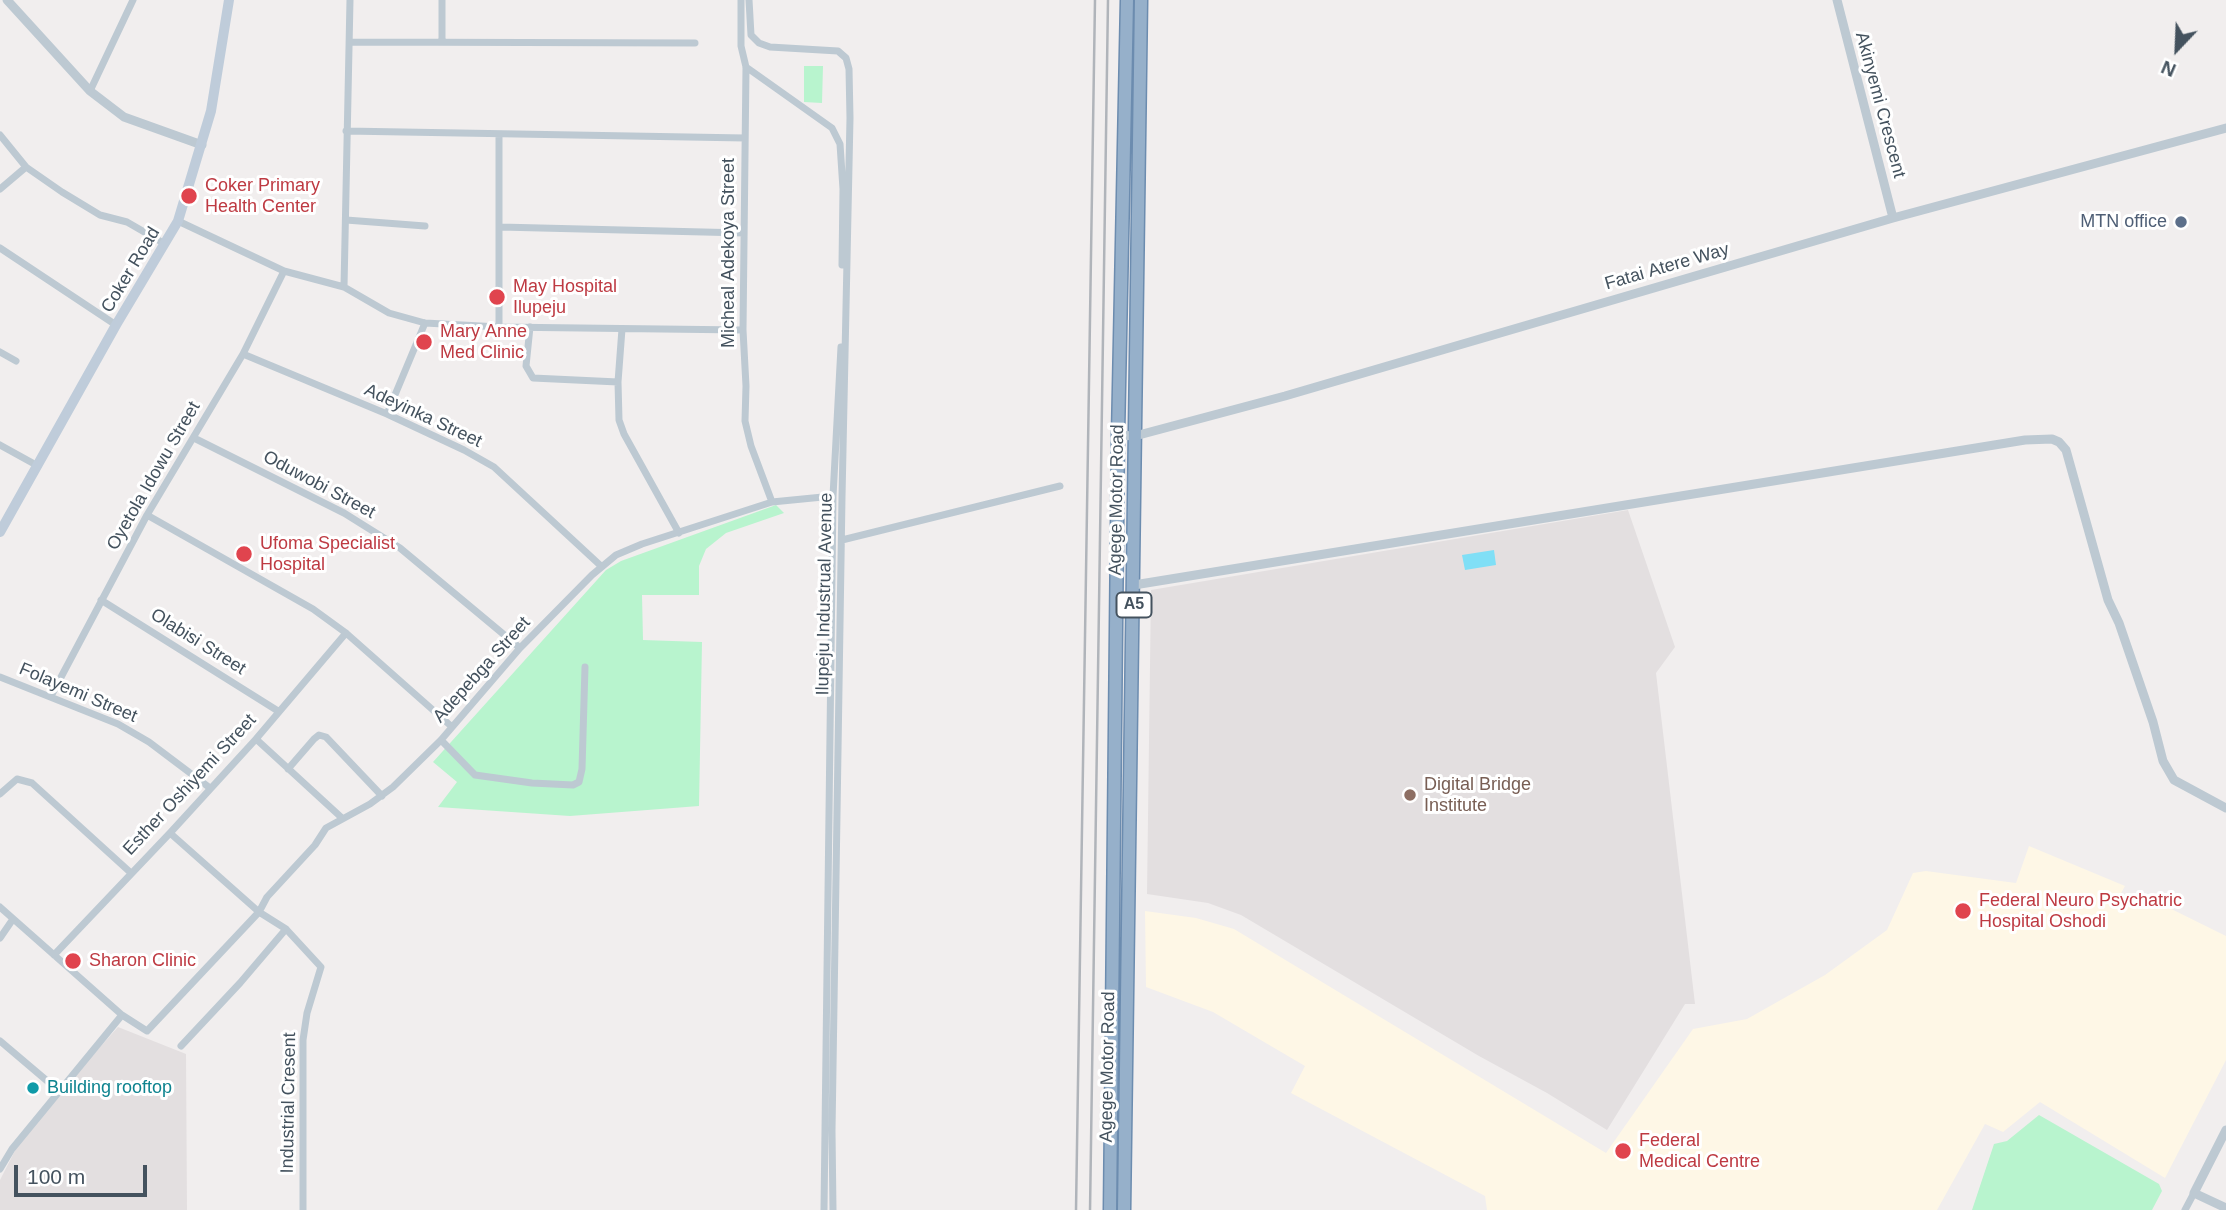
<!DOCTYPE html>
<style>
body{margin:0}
#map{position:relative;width:2226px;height:1210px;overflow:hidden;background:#f1eeee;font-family:Arial,sans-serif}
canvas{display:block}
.north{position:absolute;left:2142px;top:14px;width:70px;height:70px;-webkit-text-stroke:5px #fff;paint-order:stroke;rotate:203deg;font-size:19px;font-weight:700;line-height:28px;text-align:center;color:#44525e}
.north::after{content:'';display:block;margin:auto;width:24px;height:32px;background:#44525e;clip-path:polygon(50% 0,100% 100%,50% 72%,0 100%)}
.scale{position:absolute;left:14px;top:1165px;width:133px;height:32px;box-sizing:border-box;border:4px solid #44525e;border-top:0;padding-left:9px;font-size:21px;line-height:24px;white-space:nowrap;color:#44525e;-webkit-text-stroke:5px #fff;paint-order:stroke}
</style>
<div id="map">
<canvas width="2226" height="1210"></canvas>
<div class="north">N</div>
<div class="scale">100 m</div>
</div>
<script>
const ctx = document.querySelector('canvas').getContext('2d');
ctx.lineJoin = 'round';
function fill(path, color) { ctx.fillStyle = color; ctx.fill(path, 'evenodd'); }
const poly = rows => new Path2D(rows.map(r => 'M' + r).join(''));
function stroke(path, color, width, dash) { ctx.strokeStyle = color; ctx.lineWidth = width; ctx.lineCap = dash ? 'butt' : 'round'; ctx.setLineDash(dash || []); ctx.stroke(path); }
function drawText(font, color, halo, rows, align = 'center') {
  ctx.font = font + ' Arial,sans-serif'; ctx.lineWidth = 6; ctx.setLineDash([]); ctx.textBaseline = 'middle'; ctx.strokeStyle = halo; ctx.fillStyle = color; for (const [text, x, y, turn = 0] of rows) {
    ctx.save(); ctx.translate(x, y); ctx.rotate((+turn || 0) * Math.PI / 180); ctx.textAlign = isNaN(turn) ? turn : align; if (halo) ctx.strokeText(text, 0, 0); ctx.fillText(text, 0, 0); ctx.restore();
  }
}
fill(poly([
 [2029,846,2125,886,2120,895,2136,903,2141,894,2226,936,2226,1060,2165,1178,2040,1102,2003,1132,1985,1124,1937,1210,1487,1210,1485,1196,1291,1093,1305,1066,1213,1012,1146,987,1145,911,1196,918,1234,929,1606,1153,1693,1029,1747,1019,1825,975,1887,930,1913,873,1926,871,2016,883]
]), '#fef7e6');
fill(poly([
 [1628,510,1675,647,1656,673,1695,1004,1685,1004,1607,1130,1547,1093,1479,1056,1241,915,1208,903,1147,894,1151,590],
 [118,1027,186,1054,187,1210,0,1210,0,1180,25,1131]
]), '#e3dfe0');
fill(poly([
 [804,66,823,66,822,103,804,102],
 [776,505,784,513,726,533,706,549,699,566,699,595,642,595,643,640,702,642,699,806,570,816,438,807,457,782,433,762,606,570,621,561],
 [2039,1115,2159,1184,2162,1191,2152,1210,1972,1210,1994,1144,2007,1141]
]), '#b8f4ce');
fill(poly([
 [1494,550,1496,565,1465,570,1462,555]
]), '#80dff6');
const trunk = poly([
 [1110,1210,1118,435,1127,0],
 [1124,1210,1141,0]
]);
stroke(trunk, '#6c8caf', 15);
stroke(poly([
 [442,0,442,42],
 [741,0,741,46,746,67,743,330,746,386,745,421,751,446,772,502],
 [749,0,751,35,759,43,770,47,838,51,846,58,849,69,850,118,842,497,832,1131,833,1210],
 [351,42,695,43],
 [746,67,832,128,840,144,843,189,842,265],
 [90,91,133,0],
 [346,131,745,138],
 [0,135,26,167,62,192,100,215,127,222,165,244],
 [0,189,26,167],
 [346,220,425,226],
 [178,221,284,271,344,287,389,313,425,323,499,327,743,330],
 [500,227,744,233],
 [0,248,116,325],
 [344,287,350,0],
 [499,327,499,134],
 [530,327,526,366,533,378,618,382],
 [622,329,618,382,619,420,624,434,679,533],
 [0,352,16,361],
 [243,354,387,414,464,450,494,467,601,566],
 [387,414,425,323],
 [194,438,344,513,400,548,520,648],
 [0,445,38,466],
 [147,515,313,609,346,633,451,726],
 [842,540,1060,486],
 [101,600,278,711],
 [0,677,118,724,149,742,210,788],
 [51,696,147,515,243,354,284,271],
 [256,739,342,818],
 [441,740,475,775,532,783,573,785,579,782,582,769,585,667],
 [288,769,314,739,319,735,326,737,382,796],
 [0,794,17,779,32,783,131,873],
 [0,907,122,1015,147,1031,259,912,170,833],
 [0,938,13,919],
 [54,955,170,833,256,739,346,633],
 [0,1041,59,1091],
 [181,1046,240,983,286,929],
 [0,1169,12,1149,122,1015],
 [303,1210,303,1040,307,1013,321,967,286,929,259,912,267,897,315,845,326,828,370,804,393,787,441,740,520,648,592,575,616,555,642,544,772,502,833,496],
 [824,1210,833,496,841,347],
 [2185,1210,2194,1193]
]), '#bdc9d2', 7);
stroke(poly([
 [7,0,90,91,124,117,202,145],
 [1837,0,1893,218],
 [1118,435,1135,436,1285,396,1893,218,2226,128],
 [1134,585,2025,440,2052,439,2059,442,2066,450,2108,600,2119,623,2153,722,2163,761,2174,780,2226,808],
 [2226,1130,2194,1193,2226,1208]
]), '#bdc9d2', 9);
stroke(poly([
 [0,532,116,325,178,221,211,111,229,0]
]), '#bfccda', 10);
stroke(trunk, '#96b0ca', 12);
stroke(poly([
 [1076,1210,1095,0],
 [1090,1210,1108,0]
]), '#b0b4ba', 2.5);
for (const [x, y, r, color] of [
 [189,196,9,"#e0444e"],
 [2181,222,7,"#5c6f8a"],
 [497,297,9,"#e0444e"],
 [424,342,9,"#e0444e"],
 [244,554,9,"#e0444e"],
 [1410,795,7,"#8d6e63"],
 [1963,911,9,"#e0444e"],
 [73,961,9,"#e0444e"],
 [33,1088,7,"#0f9aa8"],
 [1623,1151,9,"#e0444e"]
]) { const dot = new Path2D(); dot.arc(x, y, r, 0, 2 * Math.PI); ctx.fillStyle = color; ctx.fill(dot); stroke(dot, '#fff', 2.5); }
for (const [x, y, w] of [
 [1134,605,35]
]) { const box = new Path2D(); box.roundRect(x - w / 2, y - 12.5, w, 25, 5); ctx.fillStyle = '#fff'; ctx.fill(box); stroke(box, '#44525e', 2); }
drawText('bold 16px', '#44525e', null, [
 ["A5",1134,605]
]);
drawText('18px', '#44525e', '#fff', [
 ["Akinyemi Crescent",1880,105,75],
 ["Micheal Adekoya Street",729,253,-90],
 ["Fatai Atere Way",1667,267,-16],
 ["Coker Road",131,270,-59],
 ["Adeyinka Street",423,416,25],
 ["Oyetola Idowu Street",154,476,-60],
 ["Oduwobi Street",319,485,28],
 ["Agege Motor Road",1117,500,-89],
 ["Ilupeju Industrual Avenue",825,594,-89],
 ["Olabisi Street",198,642,32],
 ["Adepebga Street",482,670,-48],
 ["Folayemi Street",78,693,23],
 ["Esther Oshiyemi Street",190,785,-47],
 ["Agege Motor Road",1108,1067,-89],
 ["Industrial Cresent",289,1103,-89]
]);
drawText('18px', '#be3a42', '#fff', [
 ["Coker Primary",205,186],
 ["Health Center",205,207],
 ["May Hospital",513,287],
 ["Ilupeju",513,308],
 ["Mary Anne",440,332],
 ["Med Clinic",440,353],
 ["Ufoma Specialist",260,544],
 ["Hospital",260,565],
 ["Federal Neuro Psychatric",1979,901],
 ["Hospital Oshodi",1979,922],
 ["Sharon Clinic",89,961],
 ["Federal",1639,1141],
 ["Medical Centre",1639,1162]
], 'left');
drawText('18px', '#4e5e75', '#fff', [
 ["MTN office",2167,222]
], 'right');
drawText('18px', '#785e54', '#fff', [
 ["Digital Bridge",1424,785],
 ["Institute",1424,806]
], 'left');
drawText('18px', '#0d838f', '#fff', [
 ["Building rooftop",47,1088]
], 'left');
</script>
